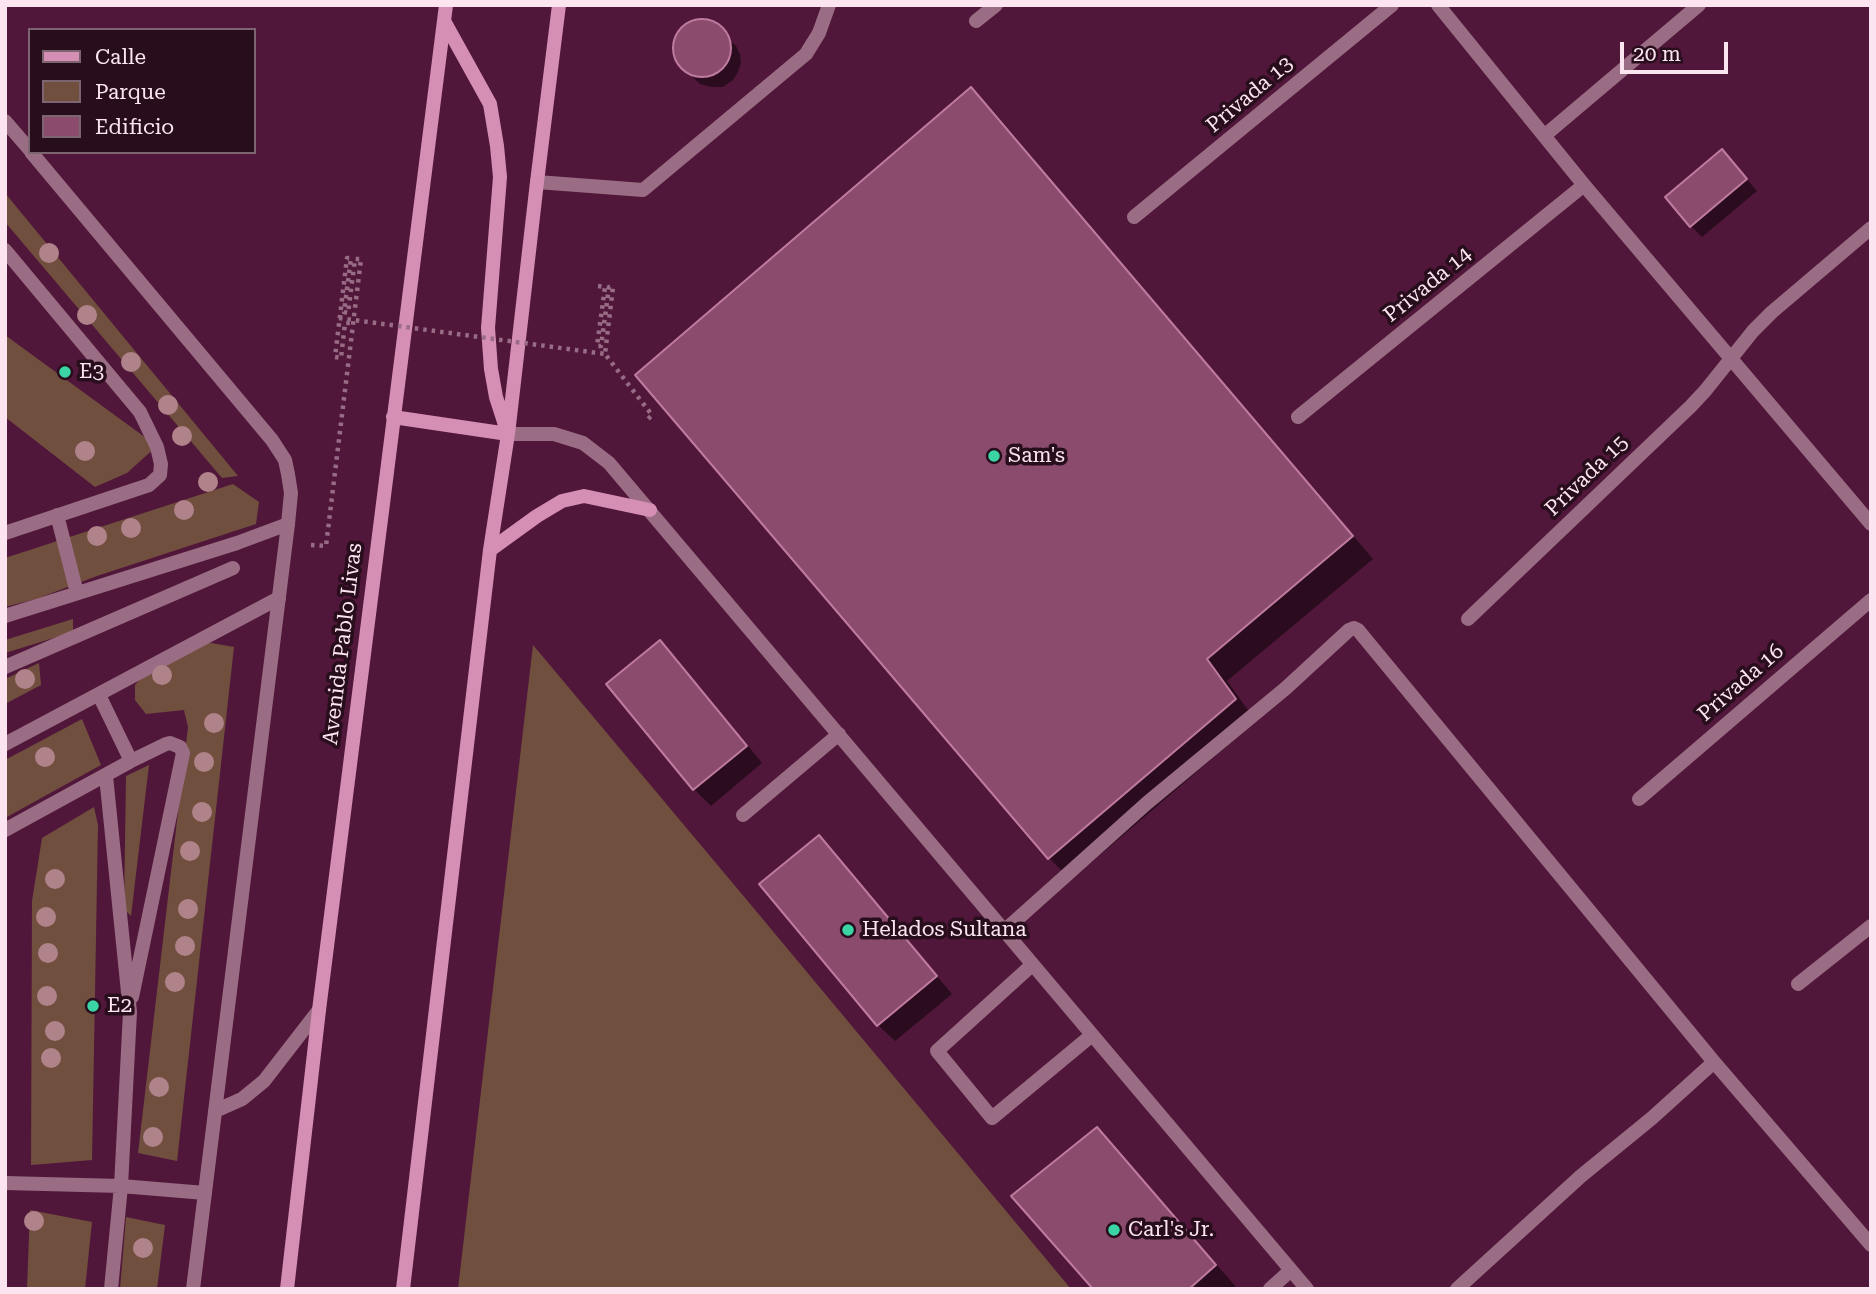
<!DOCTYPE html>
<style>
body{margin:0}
#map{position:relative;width:1876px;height:1294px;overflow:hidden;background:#51173a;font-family:"Roboto Serif",serif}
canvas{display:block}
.frame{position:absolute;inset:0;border:7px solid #fce5f0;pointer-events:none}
.legend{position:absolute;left:28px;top:28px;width:228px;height:126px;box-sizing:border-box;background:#280e1d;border:2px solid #7d6471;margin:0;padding:9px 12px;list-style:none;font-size:21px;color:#fce5f0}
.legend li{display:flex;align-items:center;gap:14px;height:35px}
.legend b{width:35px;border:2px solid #7d6471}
.scale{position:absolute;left:1620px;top:42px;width:108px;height:32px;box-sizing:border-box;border:4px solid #fce5f0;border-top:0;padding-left:9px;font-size:21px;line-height:24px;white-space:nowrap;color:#fce5f0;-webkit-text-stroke:5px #280e1d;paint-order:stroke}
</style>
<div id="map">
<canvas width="1876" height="1294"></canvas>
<div class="frame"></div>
<ul class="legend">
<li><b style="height:9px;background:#d58fb4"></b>Calle</li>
<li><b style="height:19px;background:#714f3e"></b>Parque</li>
<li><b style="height:19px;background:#8a4b6d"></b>Edificio</li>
</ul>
<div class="scale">20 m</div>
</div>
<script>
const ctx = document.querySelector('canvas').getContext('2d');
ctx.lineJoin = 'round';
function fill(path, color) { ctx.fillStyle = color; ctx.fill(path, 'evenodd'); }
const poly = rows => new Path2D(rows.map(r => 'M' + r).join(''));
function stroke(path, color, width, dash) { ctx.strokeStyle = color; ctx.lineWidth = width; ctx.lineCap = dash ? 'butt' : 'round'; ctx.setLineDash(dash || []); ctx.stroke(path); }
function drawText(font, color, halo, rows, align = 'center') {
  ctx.font = font + ' "Roboto Serif",serif'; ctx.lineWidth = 7; ctx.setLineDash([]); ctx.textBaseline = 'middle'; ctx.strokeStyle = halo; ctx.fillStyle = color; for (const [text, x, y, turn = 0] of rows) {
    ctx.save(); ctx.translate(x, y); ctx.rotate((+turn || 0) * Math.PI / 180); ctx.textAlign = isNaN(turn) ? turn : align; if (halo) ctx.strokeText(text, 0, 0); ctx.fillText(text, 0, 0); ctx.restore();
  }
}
fill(poly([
 [5,193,238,476,222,478,5,222],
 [5,335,157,446,127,473,95,487,5,417],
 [233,484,259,502,256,524,97,576,36,599,5,607,5,558],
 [73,619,73,632,5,653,5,640],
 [206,642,234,647,177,1161,138,1153,188,727,184,710,146,714,135,700,135,685,143,676],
 [533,645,741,893,1071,1289,458,1289],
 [39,663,41,685,5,704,5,679],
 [82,719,101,765,5,818,5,760],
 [149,765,131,916,124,909,126,776],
 [94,807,98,825,92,1160,31,1165,32,901,42,838],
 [30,1210,92,1222,85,1289,27,1289],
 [126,1217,165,1225,157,1289,120,1289]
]), '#714f3e');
fill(poly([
 [700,21,709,22,718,27,736,46,740,54,741,63,738,72,733,80,723,87,711,87,700,84,679,64,675,53,676,41,681,31,691,23],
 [971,89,993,111,1373,559,1227,681,1256,721,1071,880,1049,858,637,375],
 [1722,151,1757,191,1702,237,1691,226],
 [660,642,677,659,762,763,711,806,694,789,609,684],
 [819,837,835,854,952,994,895,1041,878,1025],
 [1097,1130,1118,1151,1236,1287,1235,1289,1095,1289]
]), '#0007');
const building = poly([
 '673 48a29 29 0 1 1 58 0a29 29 0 1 1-58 0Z',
 [971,87,1353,536,1207,659,1236,699,1048,859,635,375,971,87],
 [1722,149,1747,179,1690,227,1665,197,1722,149],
 [660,640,747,746,693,790,606,684,660,640],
 [819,835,937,976,877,1026,759,884,819,835],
 [1097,1127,1216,1265,1189,1289,1093,1289,1011,1196,1097,1127]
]);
fill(building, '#8a4b6d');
stroke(building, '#bf7b9f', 2);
stroke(poly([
 [598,286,605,287,597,346,601,346,609,287,613,287,605,354,652,415,646,421],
 [311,545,326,546,361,259,355,259,348,313,344,312,351,258,347,258,335,357,341,358,345,323,352,323]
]), '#986c85', 4.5, [3.5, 5]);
stroke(poly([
 [537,182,643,190,806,54,819,33,829,5],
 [5,250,140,412,157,447,161,464,160,475,149,485,5,533],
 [508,434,554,434,583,443,609,463,1307,1289],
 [57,515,77,593],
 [5,616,237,543,288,524],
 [99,695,131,761],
 [5,744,279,598],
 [106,776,130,1012,121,1186,111,1289],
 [743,815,839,734],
 [5,830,131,761,166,744,170,743,180,747,183,753,132,997],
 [1004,931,1147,803,1286,688,1349,630,1354,628,1358,630,1714,1062,1871,1245],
 [1032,965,937,1051,992,1118,1092,1035],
 [5,1183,121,1186,205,1193],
 [1270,1289,1291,1270],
 [1457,1289,1581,1176,1652,1118,1714,1062]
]), '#9a6d84', 14);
stroke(poly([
 [5,667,233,568]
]), '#9a6d84', 14);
stroke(poly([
 [1438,5,1584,185,1871,524],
 [976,21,996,5],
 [5,121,30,150],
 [1544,136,1699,5],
 [31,152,272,440,285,460,288,474,291,493,288,524,193,1289],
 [1134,217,1392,5],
 [1298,417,1584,185],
 [1468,619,1691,406,1705,391,1753,331,1772,312,1871,228],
 [1639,799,1871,600],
 [1798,984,1871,926],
 [215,1111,242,1099,264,1081,319,1010]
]), '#9a6d84', 14);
stroke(poly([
 [393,417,508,434,496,397,491,369,488,328,500,177,497,146,490,104,444,21],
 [490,550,537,516,562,501,584,496,650,510],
 [287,1289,319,1010,446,5],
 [403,1289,490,550,508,434,537,182,559,5]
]), '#d58fb4', 14);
stroke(poly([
 [339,318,605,354]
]), '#986c85', 4.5, [3.5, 5]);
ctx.fillStyle = '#b0838a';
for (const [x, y] of [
 [49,253],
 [87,315],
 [131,362],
 [168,405],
 [182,436],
 [85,451],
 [208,482],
 [184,510],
 [131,528],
 [97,536],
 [162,675],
 [25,679],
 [214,723],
 [45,757],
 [204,762],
 [202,812],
 [190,851],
 [55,879],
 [188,909],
 [46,917],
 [185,946],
 [48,953],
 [175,982],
 [47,996],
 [55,1031],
 [51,1058],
 [159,1087],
 [153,1137],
 [34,1221],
 [143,1248]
]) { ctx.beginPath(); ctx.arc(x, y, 10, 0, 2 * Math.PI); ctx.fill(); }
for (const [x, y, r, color] of [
 [65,372,7,"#3bd4a4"],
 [994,456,7,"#3bd4a4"],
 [848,930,7,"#3bd4a4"],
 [93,1006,7,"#3bd4a4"],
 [1114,1230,7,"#3bd4a4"]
]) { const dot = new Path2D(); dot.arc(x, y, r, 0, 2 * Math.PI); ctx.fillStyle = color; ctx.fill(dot); stroke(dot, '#280e1d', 2.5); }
drawText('21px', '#fce5f0', '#280e1d', [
 ["Privada 13",1250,95,-40],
 ["Privada 14",1428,285,-39],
 ["Privada 15",1587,476,-44],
 ["Avenida Pablo Livas",343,644,-83],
 ["Privada 16",1741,683,-41]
]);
drawText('21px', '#fce5f0', '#280e1d', [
 ["E3",79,372],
 ["Sam's",1008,456],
 ["Helados Sultana",862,930],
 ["E2",107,1006],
 ["Carl's Jr.",1128,1230]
], 'left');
</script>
